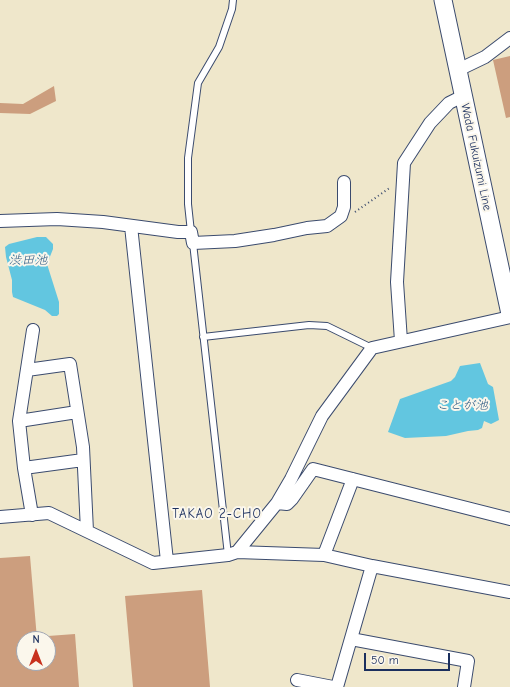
<!DOCTYPE html>
<meta charset="utf-8">
<style>
body{margin:0}
#map{position:relative;width:510px;height:687px;overflow:hidden;background:#efe7cb;font-family:"Comic Neue",sans-serif}
canvas{display:block}
.north{position:absolute;left:16px;top:631px;width:40px;height:40px;box-sizing:border-box;background:#fbf7ec;border:1px solid #a1a7b3;border-radius:50%;rotate:0deg;font-size:11px;font-weight:700;line-height:16px;text-align:center;color:#1b2f5e}
.north::after{content:'';display:block;margin:auto;width:14px;height:18px;background:#c8321e;clip-path:polygon(50% 0,100% 100%,50% 72%,0 100%)}
.scale{position:absolute;left:364px;top:653px;width:86px;height:18px;box-sizing:border-box;border:2px solid #1b2f5e;border-top:0;padding-left:5px;font-size:12px;line-height:14px;white-space:nowrap;color:#1b2f5e;-webkit-text-stroke:3px #fbf7ec;paint-order:stroke}
</style>
<div id="map">
<canvas width="510" height="687"></canvas>
<div class="north">N</div>
<div class="scale">50 m</div>
</div>
<script>
const ctx = document.querySelector('canvas').getContext('2d');
ctx.lineJoin = 'round';
function fill(path, color) { ctx.fillStyle = color; ctx.fill(path, 'evenodd'); }
const poly = rows => new Path2D(rows.map(r => 'M' + r).join(''));
function stroke(path, color, width, dash) { ctx.strokeStyle = color; ctx.lineWidth = width; ctx.lineCap = dash ? 'butt' : 'round'; ctx.setLineDash(dash || []); ctx.stroke(path); }
function drawText(font, color, halo, rows, align = 'center') {
  ctx.font = font + ' "Comic Neue","Klee One",sans-serif'; ctx.lineWidth = 4; ctx.setLineDash([]); ctx.textBaseline = 'middle'; ctx.strokeStyle = halo; ctx.fillStyle = color; for (const [text, x, y, turn = 0] of rows) {
    ctx.save(); ctx.translate(x, y); ctx.rotate((+turn || 0) * Math.PI / 180); ctx.textAlign = isNaN(turn) ? turn : align; if (halo) ctx.strokeText(text, 0, 0); ctx.fillText(text, 0, 0); ctx.restore();
  }
}
fill(poly([
 [37,237,46,237,53,244,53,249,47,264,59,302,59,314,57,316,52,316,45,310,13,297,12,292,12,280,6,257,5,247,9,244],
 [480,363,488,384,493,387,499,420,491,424,484,421,482,428,478,430,468,431,446,436,405,438,388,432,400,399,451,381,455,377,460,366]
]), '#62c6e0');
fill(poly([
 [510,56,510,117,506,118,493,60],
 [54,86,56,101,30,114,0,113,0,103,23,104],
 [30,556,37,639,24,639,24,663,48,663,48,636,75,634,79,687,0,687,0,558],
 [202,590,210,687,133,687,125,596]
]), '#cc9e7e');
const lane = poly([
 [191,232,188,204,188,158,198,83,219,47,232,9,233,0],
 [193,243,228,555],
 [203,337,309,325,327,326,372,348]
]);
const street = poly([
 [458,70,485,57,510,38],
 [0,221,57,219,103,222,178,232,191,232,193,243,235,241,274,235,307,228,327,226,341,216,344,207,344,182],
 [131,226,167,561],
 [401,341,397,282,404,163,430,123,449,103,463,96],
 [27,370,70,364,83,447,87,531],
 [19,421,77,412],
 [24,468,83,460],
 [277,503,287,504,292,499,313,469,510,519],
 [32,515,24,468,19,421,33,330],
 [0,517,49,513,153,563,228,555,237,552,324,555,372,566,510,592],
 [237,552,277,503,291,479,322,416,372,348,510,317],
 [324,555,353,479],
 [351,639,468,661,464,687],
 [297,680,333,687],
 [337,687,372,566]
]);
const secondary = poly([
 [443,0,510,314]
]);
stroke(lane, '#3b4b6e', 8);
stroke(street, '#3b4b6e', 14);
stroke(secondary, '#3b4b6e', 19);
stroke(poly([
 [355,212,391,187]
]), '#3b4b6e', 2, [1, 3]);
stroke(lane, '#fff', 6);
stroke(street, '#fff', 12);
stroke(secondary, '#fff', 17);
drawText('12px', '#1b2f5e', '#fbf7ec', [
 ["Wada Fukuizumi Line",476,157,78]
]);
drawText('italic 13px', '#305c85', '#fbf7ec', [
 ["渋田池",28,260],
 ["ことが池",462,405]
]);
ctx.letterSpacing = '1px';
drawText('13px', '#1b2f5e', '#fbf7ec', [
 ["TAKAO 2-CHO",217,514]
]);
ctx.letterSpacing = '0px';
</script>
